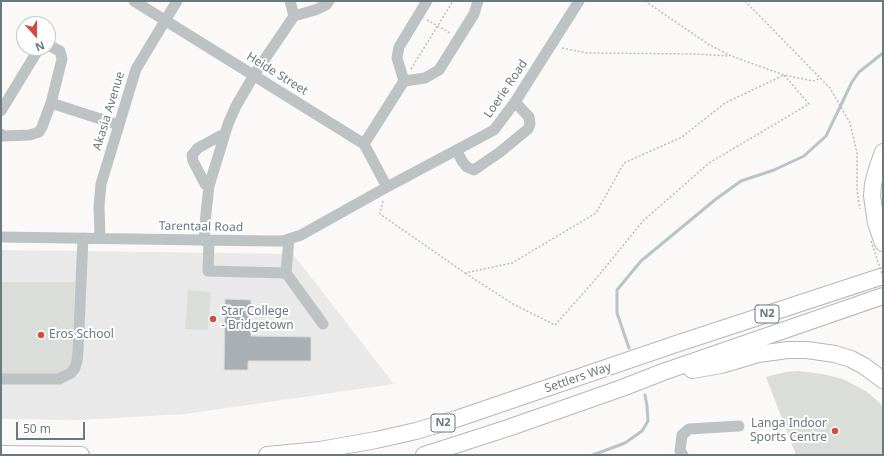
<!DOCTYPE html>
<style>
body{margin:0}
#map{position:relative;width:884px;height:456px;overflow:hidden;background:#faf9f8;font-family:"Noto Sans",sans-serif}
canvas{display:block}
.frame{position:absolute;inset:0;border:2px solid #68797f;pointer-events:none}
.north{position:absolute;left:16px;top:16px;width:40px;height:40px;box-sizing:border-box;background:#fff;border:1px solid #c3c9cc;border-radius:50%;rotate:159deg;font-size:11px;font-weight:700;line-height:16px;text-align:center;color:#68797f}
.north::after{content:'';display:block;margin:auto;width:14px;height:18px;background:#cf5043;clip-path:polygon(50% 0,100% 100%,50% 72%,0 100%)}
.scale{position:absolute;left:16px;top:422px;width:69px;height:18px;box-sizing:border-box;border:2px solid #68797f;border-top:0;padding-left:5px;font-size:12px;line-height:14px;white-space:nowrap;color:#68797f;-webkit-text-stroke:3px #fff;paint-order:stroke}
</style>
<div id="map">
<canvas width="884" height="456"></canvas>
<div class="frame"></div>
<div class="north">N</div>
<div class="scale">50 m</div>
</div>
<script>
const ctx = document.querySelector('canvas').getContext('2d');
ctx.lineJoin = 'round';
function fill(path, color) { ctx.fillStyle = color; ctx.fill(path, 'evenodd'); }
const poly = rows => new Path2D(rows.map(r => 'M' + r).join(''));
function stroke(path, color, width, dash) { ctx.strokeStyle = color; ctx.lineWidth = width; ctx.lineCap = dash ? 'butt' : 'round'; ctx.setLineDash(dash || []); ctx.stroke(path); }
function drawText(font, color, halo, rows, align = 'center') {
  ctx.font = font + ' "Noto Sans",sans-serif'; ctx.lineWidth = 4; ctx.setLineDash([]); ctx.textBaseline = 'middle'; ctx.strokeStyle = halo; ctx.fillStyle = color; for (const [text, x, y, turn = 0] of rows) {
    ctx.save(); ctx.translate(x, y); ctx.rotate((+turn || 0) * Math.PI / 180); ctx.textAlign = isNaN(turn) ? turn : align; if (halo) ctx.strokeText(text, 0, 0); ctx.fillText(text, 0, 0); ctx.restore();
  }
}
fill(poly([
 [1,250,293,254,394,384,185,414,79,420,1,419]
]), '#e8e9e8');
fill(poly([
 [1,282,75,282,72,366,60,375,1,374],
 [188,290,211,292,208,330,185,329],
 [798,371,823,374,843,379,866,391,880,403,883,408,883,455,796,455,766,377,785,372]
]), '#dbded8');
stroke(poly([
 [629,348,617,313,617,290,641,261,716,199,741,181,774,170,804,156,826,136,852,82,859,72,883,53],
 [593,455,625,443,642,431,648,421,647,406,645,395]
]), '#b8c4c6', 3);
const building = poly([
 [225,299,251,300,251,336,311,337,311,361,248,361,248,370,224,370,225,299]
]);
fill(building, '#a8b0b4');
stroke(building, '#dcdbda', 1);
const highway = poly([
 [883,152,877,169,873,184,872,196,876,223,883,243],
 [692,370,721,365,758,354,788,350,807,350,835,354,851,359,864,366,883,380],
 [1,454,81,455],
 [267,455,320,450,376,440,416,431,456,419,676,344,883,276],
 [424,455,508,428,622,388,663,372,883,296]
]);
stroke(highway, '#b4b8ba', 18);
stroke(poly([
 [645,1,708,44,731,56,784,75,813,81,821,78],
 [745,1,830,88,850,123,857,153,857,190,860,209],
 [427,20,450,33],
 [562,48,587,53,696,54,729,56],
 [411,69,453,1],
 [383,201,380,214,465,273,512,263,596,213,624,163,682,137,725,103,784,75,809,104,709,163,643,221,595,280,555,325,513,304,465,273]
]), '#babec0', 1.5, [2, 2]);
stroke(poly([
 [134,1,364,144,387,187],
 [290,1,294,16],
 [404,81,425,78,439,70,474,14,478,1],
 [51,103,119,125],
 [1,111,38,50,41,48],
 [1,134,3,136,30,135,39,132,42,127,51,103,62,59,60,51,52,47,48,46],
 [364,144,404,81,397,58,399,47,427,1],
 [457,151,462,161,467,167,474,170,500,152,528,129,530,124,529,117,515,102],
 [209,186,205,184,193,161,192,155,198,148,220,136,224,137],
 [1,237,270,241,283,241,301,235,387,187,494,130,515,102,579,1],
 [100,238,99,206,101,184,136,69,177,1],
 [289,239,286,273,323,324],
 [204,241,206,213,209,186,228,124,236,106,254,75,294,16,315,10,326,5,329,1],
 [209,241,208,271,286,273],
 [1,379,59,379,71,373,75,368,77,361,78,351,83,238],
 [683,455,680,451,682,435,689,429,739,426]
]), '#bdc3c5', 11);
stroke(highway, '#fff', 16);
stroke(poly([
 [871,241,883,277]
]), '#babec0', 1.5, [2, 2]);
for (const [x, y, r, color] of [
 [213,319,4,"#cf5043"],
 [41,335,4,"#cf5043"],
 [835,431,4,"#cf5043"]
]) { const dot = new Path2D(); dot.arc(x, y, r, 0, 2 * Math.PI); ctx.fillStyle = color; ctx.fill(dot); stroke(dot, '#fff', 1.5); }
for (const [x, y, w] of [
 [767,314,24],
 [443,423,24]
]) { const box = new Path2D(); box.roundRect(x - w / 2, y - 9, w, 18, 3); ctx.fillStyle = '#fff'; ctx.fill(box); stroke(box, '#68797f', 1); }
drawText('bold 11px', '#68797f', null, [
 ["N2",767,314],
 ["N2",443,423]
]);
drawText('12px', '#68797f', '#fff', [
 ["Heide Street",277,74,32],
 ["Loerie Road",506,89,-56],
 ["Akasia Avenue",109,111,-73],
 ["Tarentaal Road",201,227,1],
 ["Settlers Way",578,378,-19]
]);
drawText('12px', '#68797f', '#fff', [
 ["Star College",221,312],
 ["- Bridgetown",221,326],
 ["Eros School",49,335],
 ["Langa Indoor",827,424,"right"],
 ["Sports Centre",827,438,"right"]
], 'left');
</script>
